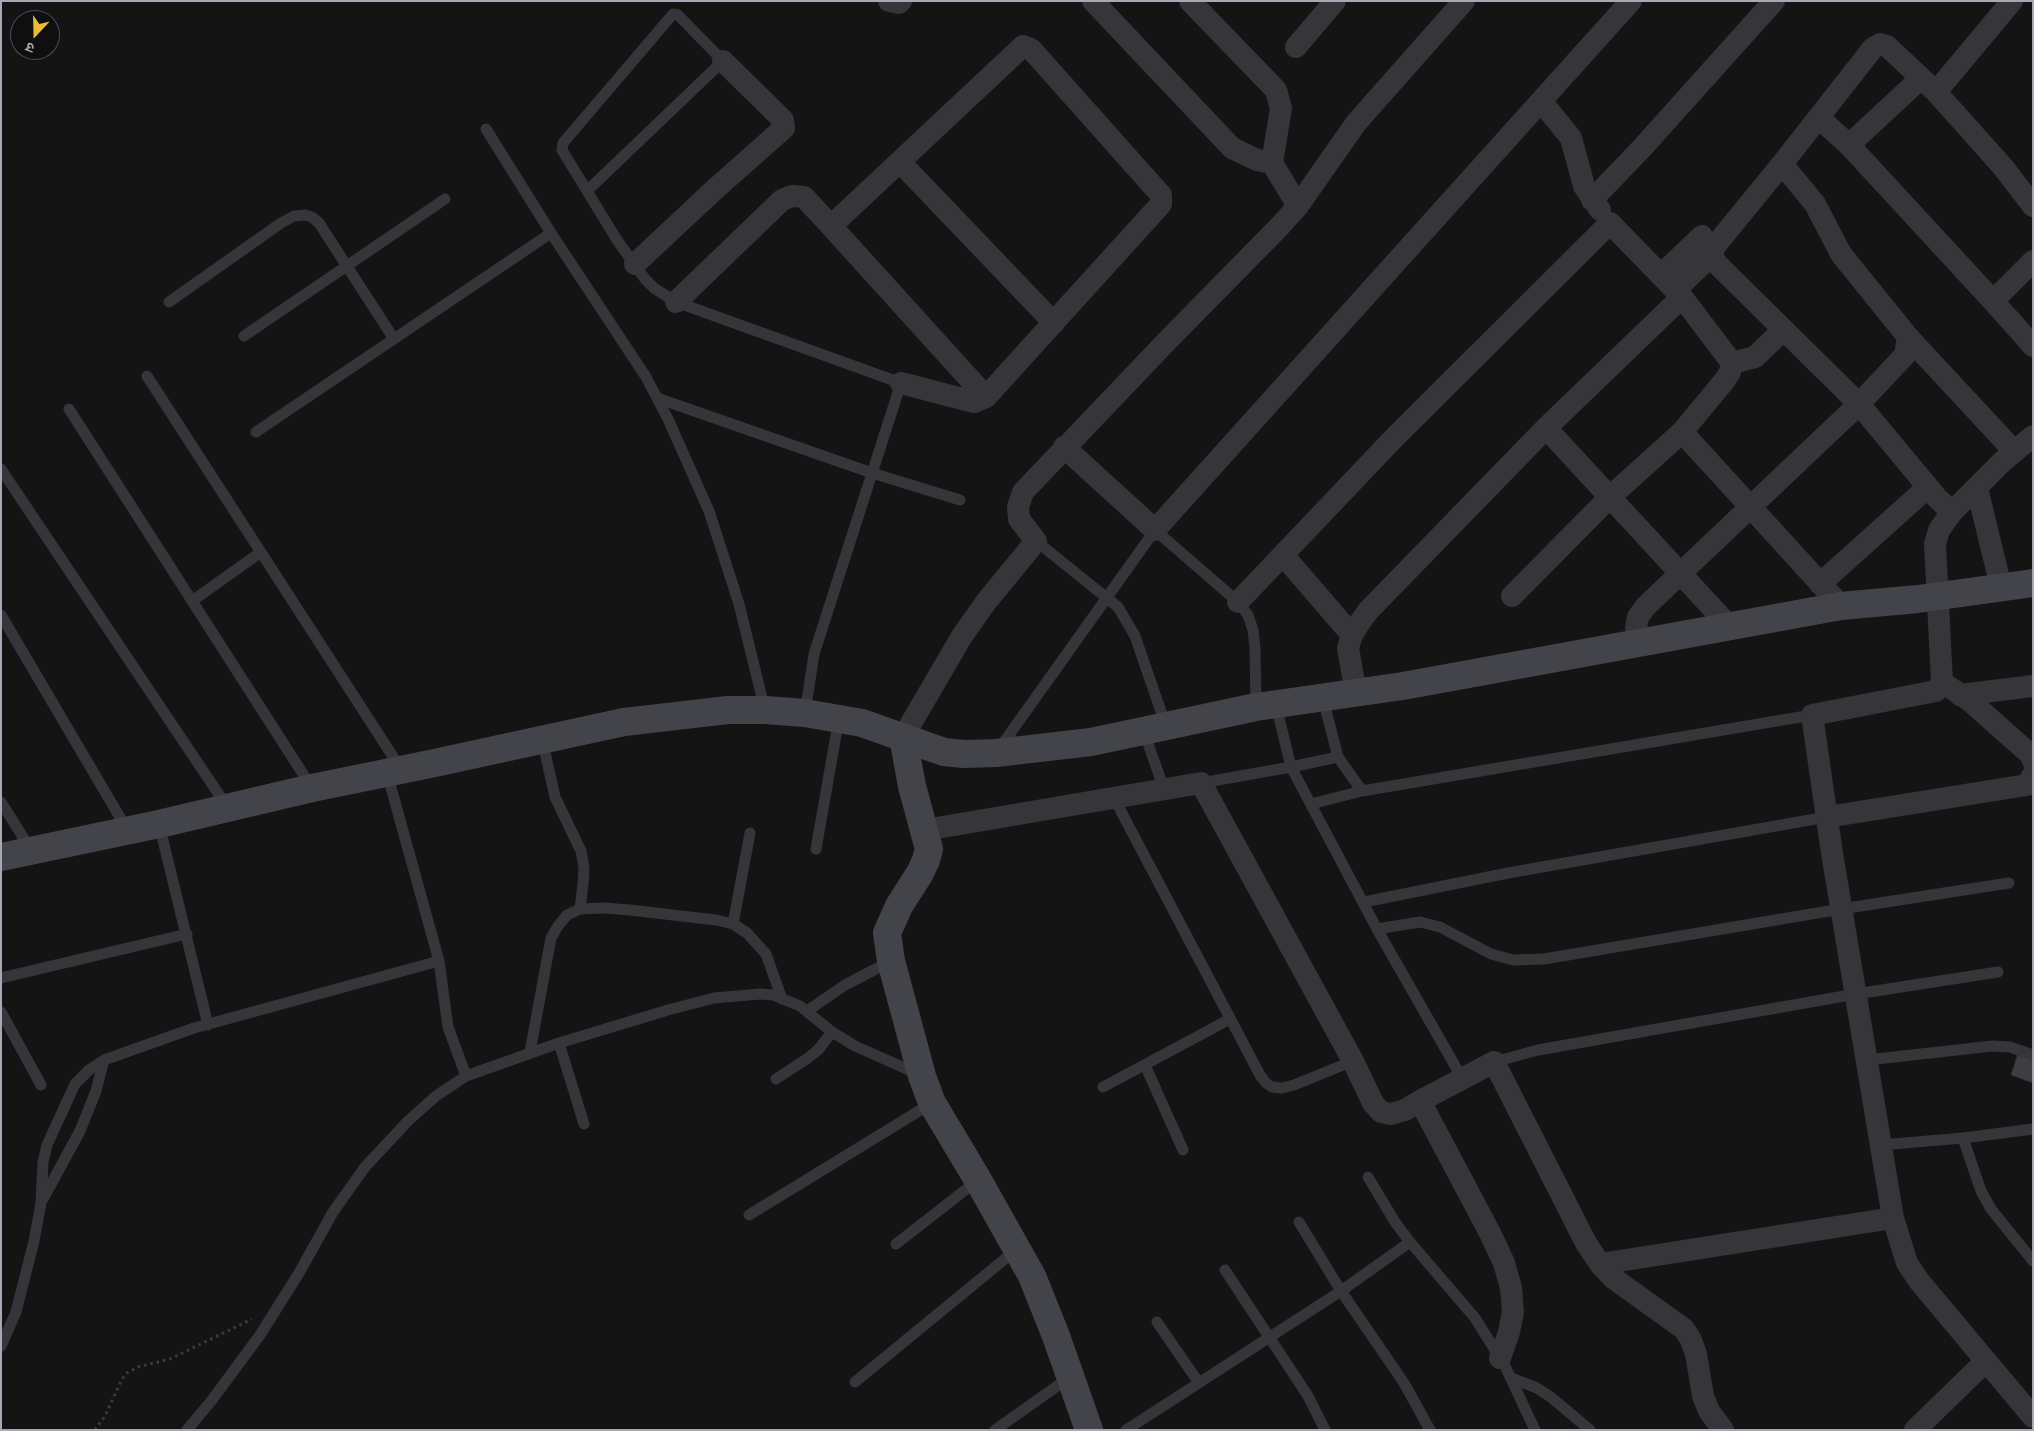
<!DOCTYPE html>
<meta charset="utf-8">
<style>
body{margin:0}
#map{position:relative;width:2034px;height:1431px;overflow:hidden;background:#141415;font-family:Montserrat,"Noto Sans Devanagari",sans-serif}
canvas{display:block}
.frame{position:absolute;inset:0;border:2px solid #a6a9b5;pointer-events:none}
.north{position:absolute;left:10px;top:10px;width:50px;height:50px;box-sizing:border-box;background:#0f0f10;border:1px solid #4b4d52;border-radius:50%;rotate:201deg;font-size:14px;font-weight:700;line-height:20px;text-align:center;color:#a6a9b5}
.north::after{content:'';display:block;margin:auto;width:18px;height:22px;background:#ebbc36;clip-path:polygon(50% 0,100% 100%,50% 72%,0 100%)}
</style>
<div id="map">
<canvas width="2034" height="1431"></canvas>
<div class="frame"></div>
<div class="north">उ</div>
</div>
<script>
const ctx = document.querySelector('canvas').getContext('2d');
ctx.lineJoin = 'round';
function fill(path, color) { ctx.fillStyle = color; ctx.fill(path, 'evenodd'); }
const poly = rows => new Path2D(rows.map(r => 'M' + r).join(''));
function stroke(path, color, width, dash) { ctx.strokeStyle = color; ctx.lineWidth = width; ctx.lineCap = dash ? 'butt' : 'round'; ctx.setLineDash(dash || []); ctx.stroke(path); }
const building = poly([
 [2018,1053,2033,1058,2033,1083,2011,1075,2018,1053]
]);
fill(building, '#3e3e42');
stroke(building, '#2e2e31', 1);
stroke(poly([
 [95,1430,105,1416,122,1379,127,1373,138,1367,170,1359,252,1319]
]), '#3b3c41', 3, [2.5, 4]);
stroke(poly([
 [486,129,551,233,646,377,668,419,709,511,739,604,765,710],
 [587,191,723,61,678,15,673,14,563,143,562,150,617,240,645,279,654,288,676,302,901,383,814,654,805,713],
 [169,302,281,223,294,216,305,215,312,217,319,223,394,339],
 [244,336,445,199],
 [147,376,401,769],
 [657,398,872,473,960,500],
 [69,409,312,788],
 [256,432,551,233],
 [1,469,228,808],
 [1036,541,1118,607,1135,636,1166,726],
 [192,601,261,552],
 [1,615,128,831],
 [1323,699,1338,757],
 [1276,705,1291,767,1338,757,1362,791,1812,715],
 [1144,732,1164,789],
 [542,739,555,797,581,851,584,868,583,884,580,909],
 [999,749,1155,530,1238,602,1248,615,1253,630,1255,648,1256,707],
 [387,773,439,961,448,1027,466,1076],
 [1201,783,1291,767,1377,929,1462,1078],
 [1114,798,1260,1075,1266,1083,1272,1087,1282,1088,1294,1085,1353,1061],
 [1,802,31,850],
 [1311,804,1362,791],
 [159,824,208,1025],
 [816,849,839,718],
 [1364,902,1508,873,1827,817],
 [733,924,750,833],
 [1377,929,1420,922,1440,927,1491,954,1513,960,1544,959,1841,909,2009,883],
 [1,978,187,934],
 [807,1011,845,985,891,961],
 [1,1012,41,1085],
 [559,1043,584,1124],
 [530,1052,551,938,558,926,567,915,580,909,603,908,630,910,716,920,733,924,747,933,766,954,782,999],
 [1867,1060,1992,1046,2010,1047,2033,1055],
 [1494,1062,1538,1050,1856,994,1998,972],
 [1145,1065,1183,1150],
 [776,1079,808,1058,818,1050,832,1032],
 [1103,1087,1230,1019],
 [1963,1138,2033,1129],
 [1881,1145,1963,1138,1981,1191,1991,1209,2033,1261],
 [43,1199,80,1131,96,1091,104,1060],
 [749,1215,932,1103],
 [1299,1222,1341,1291,1404,1383,1430,1430],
 [1410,1242,1475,1318,1505,1366,1535,1430],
 [896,1244,978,1180],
 [1225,1270,1308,1396,1325,1430],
 [1157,1322,1199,1383],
 [1,1346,16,1312,34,1241,41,1203,43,1162,47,1145,75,1084,89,1070,104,1060,194,1028,439,961],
 [1511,1378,1537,1388,1552,1398,1590,1430],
 [855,1382,1017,1249],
 [187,1430,212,1400,260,1335,299,1273,333,1212,365,1167,408,1121,436,1096,466,1076,559,1043,668,1010,714,998,760,994,773,995,800,1006,832,1032,855,1046,918,1074],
 [995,1430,1070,1377],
 [1126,1430,1341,1291,1410,1242,1395,1222,1368,1177]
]), '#35353a', 11);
stroke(poly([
 [889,1,899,3,901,1],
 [1093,1,1232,148,1257,160,1272,163,1298,206],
 [1190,1,1276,90,1281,108,1272,163],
 [2012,1,1936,92,2003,167,2033,206],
 [1296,47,1335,1],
 [1936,92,1887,46,1880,44,1873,48,1782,164,1715,246,1712,255,1716,263,1859,404,1937,498,1952,512,2003,461,2033,436],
 [1541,101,1571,138,1584,186,1600,210],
 [1819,118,1849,145,1993,301,2033,261],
 [1849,145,1921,78],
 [900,162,1054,323],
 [1592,200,1642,148,1774,1],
 [635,264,713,191,784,128,783,120,723,61],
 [1661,275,1702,236],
 [1675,290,1712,255],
 [1993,301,2033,346],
 [676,302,782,200,792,196,804,197,831,226],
 [1908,337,2014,451],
 [1732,363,1755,357,1783,330],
 [901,383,974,402,986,397,1161,204,1161,195,1031,49,1023,46,831,226,986,397],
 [1546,428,1682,297],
 [1064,447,1155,530,1631,1],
 [1977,488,2001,587],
 [1283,555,1352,635],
 [1820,584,1928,487],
 [1512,596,1611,496,1682,432],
 [1238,602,1394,438,1610,223,1682,297,1732,363,1730,372,1725,380,1682,432,1841,606],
 [1639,644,1636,628,1638,617,1645,607,1859,404,1905,355,1908,337,1841,254,1815,204,1782,164],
 [1942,682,1970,701,2031,755,2033,761],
 [1356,694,1348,648,1352,635,1360,622,1368,611,1546,428,1730,627],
 [1960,695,2033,686],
 [903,737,962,636,986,602,1036,541,1019,519,1018,507,1023,492,1166,342,1280,226,1298,206,1356,123,1464,1],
 [1827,817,2027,785,2033,775],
 [925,830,1201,783,1353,1061,1373,1103,1381,1112,1391,1114,1405,1110,1420,1101,1491,1235,1504,1263,1511,1288,1513,1312,1509,1332,1500,1358],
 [1420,1101,1494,1062,1586,1243,1600,1264,1613,1278,1684,1329,1691,1340,1696,1354,1703,1396,1709,1411,1723,1430],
 [1893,1218,1907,1263,1919,1281,1986,1361,1915,1430],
 [1600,1264,1893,1218,1832,853,1812,715,1936,691,1942,682,1935,544,1939,530,1952,512],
 [1986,1361,2033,1417]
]), '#35353a', 22);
stroke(poly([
 [903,737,912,786,929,849,926,860,920,873,899,906,887,933,891,961,922,1076,932,1103,978,1180,1032,1276,1056,1336,1089,1430],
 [1,857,159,824,312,788,430,764,624,722,728,710,765,710,805,713,862,723,944,752,964,754,996,753,1091,742,1256,707,1403,686,1841,606,1918,599,2033,583]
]), '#43444a', 28);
</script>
